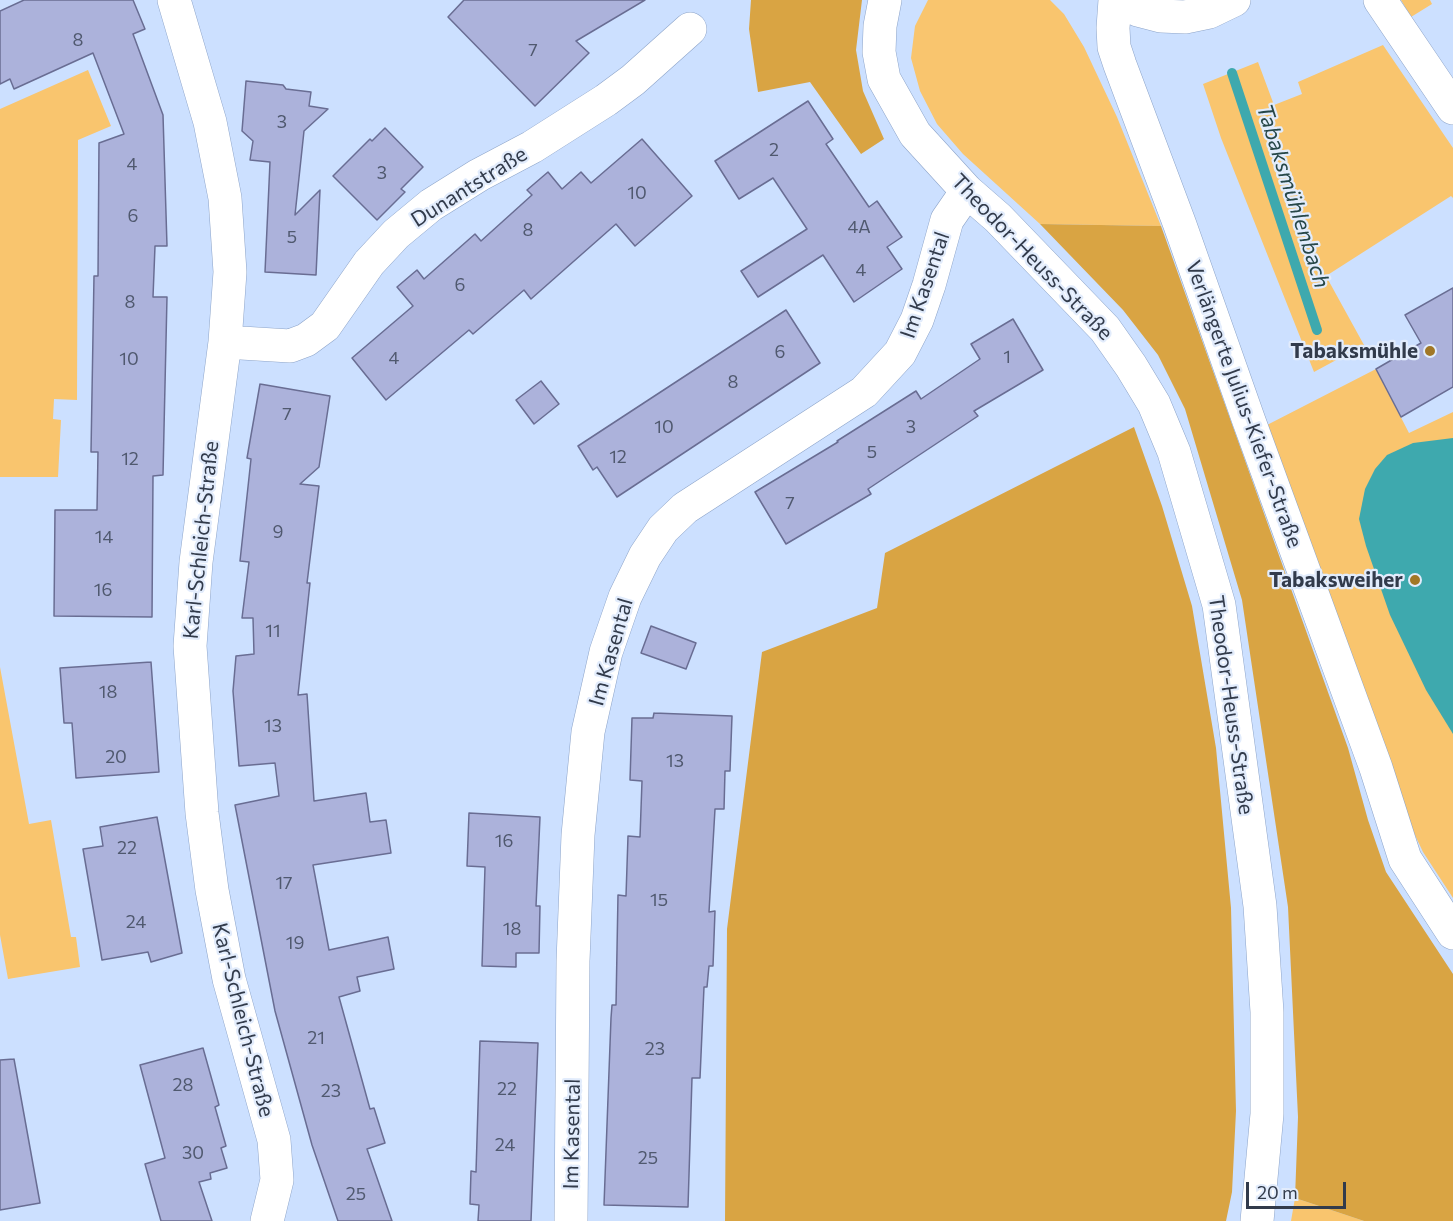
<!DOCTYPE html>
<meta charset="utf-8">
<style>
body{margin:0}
#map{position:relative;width:1453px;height:1221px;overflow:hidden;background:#cce0ff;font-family:Commissioner,sans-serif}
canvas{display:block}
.scale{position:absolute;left:1246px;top:1182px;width:100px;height:27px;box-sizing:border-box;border:3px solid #323b4b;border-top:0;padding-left:8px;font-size:18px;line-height:21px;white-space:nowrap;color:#323b4b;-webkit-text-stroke:4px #e2ecfc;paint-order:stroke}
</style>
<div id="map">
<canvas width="1453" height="1221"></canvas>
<div class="scale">20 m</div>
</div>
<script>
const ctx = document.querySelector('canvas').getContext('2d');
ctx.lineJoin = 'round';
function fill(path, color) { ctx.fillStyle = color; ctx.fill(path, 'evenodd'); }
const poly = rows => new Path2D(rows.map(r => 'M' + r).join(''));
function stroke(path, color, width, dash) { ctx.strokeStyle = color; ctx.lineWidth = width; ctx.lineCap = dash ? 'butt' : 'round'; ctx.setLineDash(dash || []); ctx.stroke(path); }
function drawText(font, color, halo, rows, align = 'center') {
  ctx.font = font + ' Commissioner,sans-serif'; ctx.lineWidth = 4.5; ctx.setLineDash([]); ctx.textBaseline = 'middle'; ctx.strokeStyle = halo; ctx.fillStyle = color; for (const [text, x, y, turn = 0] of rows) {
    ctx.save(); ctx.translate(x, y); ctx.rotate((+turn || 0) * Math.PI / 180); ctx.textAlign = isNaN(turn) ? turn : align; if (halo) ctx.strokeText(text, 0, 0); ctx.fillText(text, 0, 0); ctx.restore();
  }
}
fill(poly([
 [928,0,1050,0,1064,14,1084,47,1117,117,1161,226,1040,224,963,154,937,124,920,91,911,58,915,26],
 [1401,0,1430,0,1432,4,1411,17],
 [1383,45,1453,148,1453,198,1451,196,1326,276,1364,345,1314,372,1221,138,1203,84,1258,62,1274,105,1302,94,1298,82],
 [88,70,111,126,78,140,77,400,54,399,53,419,61,420,58,477,0,477,0,109],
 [1376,369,1409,433,1453,412,1453,898,1423,852,1403,810,1267,425],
 [0,667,29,824,51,820,71,937,76,937,80,967,8,979,0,935],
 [1295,1198,1364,1221,1291,1221]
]), '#f9c56e');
fill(poly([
 [751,0,862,0,856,50,863,91,884,139,861,154,810,82,758,92,749,29],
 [1040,224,1161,226,1348,748,1368,820,1386,872,1453,974,1453,1221,1364,1221,1295,1198,1298,1117,1288,907,1242,600,1185,409,1158,355,1123,310],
 [1134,427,1162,506,1192,606,1216,748,1231,908,1236,1111,1232,1192,1226,1221,725,1221,727,929,762,652,877,608,885,553]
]), '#d9a443');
fill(poly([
 [1453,438,1453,734,1426,690,1390,615,1366,546,1359,519,1365,489,1375,469,1387,455,1413,443]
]), '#3ea9ae');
stroke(poly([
 [1232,73,1317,330]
]), '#3ea9ae', 10);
const building = poly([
 [24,0,133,0,145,29,133,34,163,115,167,246,155,246,153,297,167,297,164,429,163,475,153,476,152,617,54,616,55,510,97,510,98,452,91,452,94,276,98,276,99,143,124,134,93,53,14,89,10,79,0,84,0,11,24,0],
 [464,0,645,0,576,41,589,53,535,106,448,17,464,0],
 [246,81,283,85,286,89,311,92,309,106,328,109,304,131,295,215,320,190,316,275,265,272,270,162,250,160,253,141,242,131,246,81],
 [808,101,833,139,826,144,869,207,877,201,902,237,887,247,902,269,854,302,823,255,758,297,741,271,807,229,773,178,739,199,715,161,808,101],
 [385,128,423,167,401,189,405,192,377,220,333,176,370,139,372,141,385,128],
 [642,139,692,196,635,246,616,224,531,299,524,290,473,334,469,330,386,400,352,358,413,306,397,287,417,270,424,279,475,234,481,241,532,195,527,190,548,172,562,189,581,172,591,183,642,139],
 [1453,288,1453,387,1401,417,1376,369,1421,343,1405,315,1453,288],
 [786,310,820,363,617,497,597,467,593,470,578,446,786,310],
 [1013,319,1043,370,974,411,978,416,868,489,871,494,786,544,755,492,838,442,837,441,916,391,921,399,980,359,971,344,1013,319],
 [541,381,559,404,534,424,516,400,541,381],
 [260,384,330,396,319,467,300,484,319,486,307,583,310,583,298,695,307,694,314,801,366,793,370,822,386,820,391,853,313,865,329,950,388,937,394,969,357,977,360,991,339,997,370,1109,374,1108,385,1143,367,1149,392,1221,338,1221,312,1145,275,1011,235,805,279,796,275,763,239,766,233,691,236,656,254,654,253,618,242,618,249,562,240,561,251,459,247,458,260,384],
 [651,626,696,643,686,669,641,653,651,626],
 [151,662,159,772,76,778,72,723,64,723,60,668,151,662],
 [654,713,732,716,730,771,725,771,724,809,715,809,709,912,715,911,713,966,709,966,707,987,704,987,700,1078,692,1078,688,1207,604,1205,611,1018,612,1005,616,1005,618,895,626,896,628,836,640,837,642,781,630,780,632,718,653,718,654,713],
 [469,813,540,817,536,906,540,906,539,953,516,953,516,967,482,966,485,867,467,866,469,813],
 [157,817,182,953,151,962,148,952,102,960,83,849,103,846,100,827,157,817],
 [480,1041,538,1043,531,1221,478,1221,479,1205,470,1204,471,1171,476,1172,480,1041],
 [203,1048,219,1105,215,1107,226,1146,221,1148,227,1168,210,1173,211,1179,199,1182,212,1221,161,1221,145,1164,165,1158,140,1065,203,1048],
 [14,1059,40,1203,0,1210,0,1060,14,1059]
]);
fill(building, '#acb2db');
stroke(building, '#696d93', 1.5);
const minor = poly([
 [174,0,210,122,225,198,230,272,225,342,196,562,190,646,202,813,212,890,229,979,274,1140,277,1180,267,1221],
 [885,0,880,26,879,52,884,79,915,134,967,191,998,218,1105,329,1131,366,1154,404,1174,452,1219,605,1260,906,1267,1012,1267,1114,1257,1221],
 [1115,0,1113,28,1114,47,1120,65,1180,225,1249,421,1376,768,1405,859,1453,933],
 [1118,0,1138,10,1161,16,1185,17,1209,12,1234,0],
 [1380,0,1453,108],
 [225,342,290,346,306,340,325,326,369,263,396,234,431,205,479,175,532,147,606,100,633,80,690,29],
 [571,1221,573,961,578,835,588,732,606,652,625,597,645,556,663,529,685,508,864,392,900,353,917,320,929,285,947,220,967,191]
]);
stroke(minor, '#8da4c9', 34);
stroke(minor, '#fff', 33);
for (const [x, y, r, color] of [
 [1430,351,6,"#a17726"],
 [1415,580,6,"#a17726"]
]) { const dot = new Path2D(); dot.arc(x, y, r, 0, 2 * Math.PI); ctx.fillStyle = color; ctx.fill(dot); stroke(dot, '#e2ecfc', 2); }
drawText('18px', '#50596f', null, [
 ["8",78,40],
 ["7",533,50],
 ["3",282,122],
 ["2",774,150],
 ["4",132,164],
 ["3",382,173],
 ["10",637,193],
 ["6",133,216],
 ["4A",859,227],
 ["8",528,230],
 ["5",292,237],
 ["4",861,270],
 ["6",460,285],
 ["8",130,302],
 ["6",780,352],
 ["1",1007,357],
 ["4",394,358],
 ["10",129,359],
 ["8",733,382],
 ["7",287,414],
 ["10",664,427],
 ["3",911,427],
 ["5",872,452],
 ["12",618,457],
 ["12",130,459],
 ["7",790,503],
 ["9",278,532],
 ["14",104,537],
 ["16",103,590],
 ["11",273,631],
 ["18",108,692],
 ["13",273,726],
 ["20",116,757],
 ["13",675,761],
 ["16",504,841],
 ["22",127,848],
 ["17",284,883],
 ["15",659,900],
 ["24",136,922],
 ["18",512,929],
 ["19",295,943],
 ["21",316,1038],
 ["23",655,1049],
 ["28",183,1085],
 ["22",507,1089],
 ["23",331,1091],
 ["24",505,1145],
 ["30",193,1153],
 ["25",648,1158],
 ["25",356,1194]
]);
drawText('21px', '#323b4b', '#e2ecfc', [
 ["Dunantstraße",469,187,-32],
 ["Theodor-Heuss-Straße",1032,257,46],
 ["Im Kasental",925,285,-71],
 ["Verlängerte Julius-Kiefer-Straße",1244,404,70],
 ["Karl-Schleich-Straße",201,540,-84],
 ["Im Kasental",611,652,-74],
 ["Theodor-Heuss-Straße",1231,705,82],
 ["Karl-Schleich-Straße",243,1020,76],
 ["Im Kasental",572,1134,-89]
]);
drawText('bold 21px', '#323b4b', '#e2ecfc', [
 ["Tabaksmühle",1418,351],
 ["Tabaksweiher",1403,580]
], 'right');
drawText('italic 22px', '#274748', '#e2ecfc', [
 ["Tabaksmühlenbach",1293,196,72]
]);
</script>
